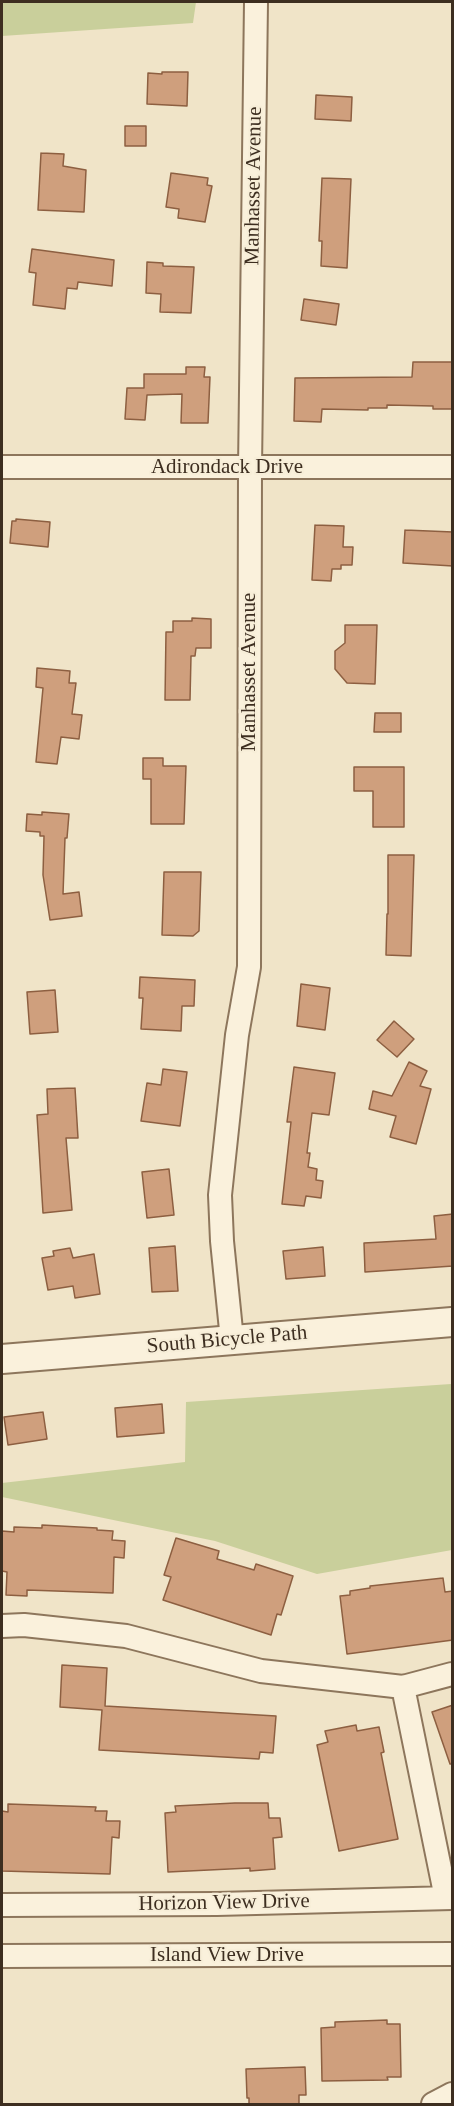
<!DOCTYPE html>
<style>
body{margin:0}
#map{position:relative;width:454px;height:2106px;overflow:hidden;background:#f0e4c8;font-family:"Times New Roman",serif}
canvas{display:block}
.frame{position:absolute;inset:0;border:3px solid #3d2e20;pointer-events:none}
</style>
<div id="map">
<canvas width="454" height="2106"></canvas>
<div class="frame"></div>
</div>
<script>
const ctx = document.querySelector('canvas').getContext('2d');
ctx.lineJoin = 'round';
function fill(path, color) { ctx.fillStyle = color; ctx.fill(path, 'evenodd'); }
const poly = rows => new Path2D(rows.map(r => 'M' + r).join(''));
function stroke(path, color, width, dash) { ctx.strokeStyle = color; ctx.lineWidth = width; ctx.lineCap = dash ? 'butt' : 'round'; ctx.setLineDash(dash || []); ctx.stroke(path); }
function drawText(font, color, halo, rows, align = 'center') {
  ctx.font = font + ' "Times New Roman",serif'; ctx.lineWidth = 4.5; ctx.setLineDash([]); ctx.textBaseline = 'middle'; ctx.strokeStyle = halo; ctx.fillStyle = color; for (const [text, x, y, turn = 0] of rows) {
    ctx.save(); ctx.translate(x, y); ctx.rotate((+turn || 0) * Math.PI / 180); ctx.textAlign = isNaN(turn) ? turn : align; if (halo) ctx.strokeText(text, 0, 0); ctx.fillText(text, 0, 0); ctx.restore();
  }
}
fill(poly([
 [2,2,196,2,193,23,2,36],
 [451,1384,452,1550,317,1574,215,1541,2,1497,2,1483,185,1462,186,1402]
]), '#c9cf9b');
const building = poly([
 [162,72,188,72,187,106,147,104,148,73,162,74,162,72],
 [316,95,352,97,351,121,315,119,316,95],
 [125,126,146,126,146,146,125,146,125,126],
 [41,153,64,154,63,166,86,170,84,212,38,210,41,153],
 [171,173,208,178,207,185,212,186,205,222,178,218,179,209,166,207,171,173],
 [322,178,351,179,347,268,321,266,322,241,319,241,322,178],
 [32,249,114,260,112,286,78,282,77,289,67,288,65,309,33,305,36,273,29,272,32,249],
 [147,262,163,263,163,266,194,267,191,313,160,312,161,294,146,293,147,262],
 [304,299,339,304,336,325,301,320,304,299],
 [413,362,453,362,453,409,433,409,433,406,387,405,387,408,368,408,368,410,322,409,321,422,294,421,295,378,412,377,413,362],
 [186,367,205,367,204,377,210,377,208,423,181,423,182,394,147,395,145,420,125,419,127,388,144,388,144,374,186,374,186,367],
 [16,519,50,522,48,547,10,543,12,521,16,521,16,519],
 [315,525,344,526,343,547,353,547,352,565,341,565,341,569,332,569,331,581,312,580,315,525],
 [405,530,453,532,453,566,403,563,405,530],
 [192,618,211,619,211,648,196,648,195,656,191,656,190,700,165,700,166,632,173,632,173,621,192,621,192,618],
 [345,625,377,625,375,684,347,683,335,669,335,651,345,643,345,625],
 [37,668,70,671,69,683,76,683,72,714,82,715,79,739,61,737,57,764,36,762,43,688,36,687,37,668],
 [375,713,401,713,401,732,374,732,375,713],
 [143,758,163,758,163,766,186,766,184,824,151,824,151,779,143,779,143,758],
 [354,767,404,767,404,827,373,827,373,791,354,791,354,767],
 [42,812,69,814,67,838,65,838,63,894,79,892,82,916,50,920,43,875,44,836,40,836,40,832,26,831,27,814,42,815,42,812],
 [388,855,414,855,411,956,386,955,387,914,388,914,388,855],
 [164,872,201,872,199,931,193,936,162,935,164,872],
 [140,977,195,980,194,1006,182,1006,181,1031,141,1029,143,998,139,998,140,977],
 [301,984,330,988,325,1030,297,1026,301,984],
 [55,990,58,1032,30,1034,27,992,55,990],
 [394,1021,414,1039,397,1057,377,1040,394,1021],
 [409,1062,427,1071,420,1086,431,1089,416,1144,390,1137,396,1116,369,1109,373,1091,392,1096,409,1062],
 [294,1067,335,1073,329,1115,312,1113,307,1153,310,1153,308,1167,317,1169,316,1180,323,1181,321,1198,306,1196,304,1206,282,1204,291,1122,287,1122,294,1067],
 [163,1069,187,1072,180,1126,141,1121,147,1083,161,1085,163,1069],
 [75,1088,78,1138,66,1138,72,1210,43,1213,37,1115,48,1114,47,1089,75,1088],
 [169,1169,174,1215,147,1218,142,1172,169,1169],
 [453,1214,453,1266,365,1272,364,1243,436,1239,434,1216,453,1214],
 [175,1246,178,1291,152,1292,149,1248,175,1246],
 [323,1247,325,1276,286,1279,283,1251,323,1247],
 [70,1248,73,1258,94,1254,100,1294,75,1298,73,1286,48,1290,42,1258,54,1256,53,1251,70,1248],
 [162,1404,164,1433,117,1437,115,1408,162,1404],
 [43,1412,47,1439,8,1445,4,1417,43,1412],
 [42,1525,97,1528,97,1530,113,1531,112,1540,125,1541,124,1558,114,1557,113,1593,27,1590,27,1596,6,1595,7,1572,2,1571,2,1531,14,1532,14,1527,42,1528,42,1525],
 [176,1538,219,1551,217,1559,254,1570,256,1564,293,1576,281,1615,277,1614,271,1635,163,1600,171,1577,164,1575,176,1538],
 [443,1578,445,1592,453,1591,453,1640,347,1654,340,1596,350,1595,350,1591,370,1588,370,1586,443,1578],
 [62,1665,107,1668,105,1706,276,1716,273,1753,260,1752,259,1759,99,1750,102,1710,60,1707,62,1665],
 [453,1705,453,1764,450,1764,432,1712,453,1705],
 [356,1725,357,1731,379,1727,384,1752,381,1753,398,1839,339,1851,317,1745,328,1742,325,1731,356,1725],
 [235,1803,268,1803,269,1818,280,1818,282,1837,273,1838,275,1869,250,1871,250,1868,168,1872,165,1813,176,1812,175,1806,235,1803],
 [8,1804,96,1807,95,1811,107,1811,106,1821,120,1821,119,1838,112,1837,110,1874,2,1871,2,1811,8,1812,8,1804],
 [387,2020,387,2024,400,2024,401,2077,387,2077,388,2080,322,2081,321,2028,335,2027,335,2022,387,2020],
 [305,2067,306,2095,299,2095,299,2104,249,2104,249,2098,247,2098,246,2069,305,2067]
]);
fill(building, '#cf9f7d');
stroke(building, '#8d5f41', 1.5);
const minor = poly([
 [2,467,452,467],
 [232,1340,222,1241,220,1195,237,1035,249,967,250,468,256,2],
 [2,1626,24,1625,126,1636,261,1671,403,1687,452,1674],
 [403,1687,446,1898],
 [2,1905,217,1904,452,1898],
 [2,1956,452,1954],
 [433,2104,452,2094]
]);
const tertiary = poly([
 [2,1359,452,1322]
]);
stroke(minor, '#8d765c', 26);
stroke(tertiary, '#8d765c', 32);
stroke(minor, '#faf1dc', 22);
stroke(tertiary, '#faf1dc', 28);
drawText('21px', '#3d2e20', '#f7eed8', [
 ["Manhasset Avenue",254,186,-89],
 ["Adirondack Drive",227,467],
 ["Manhasset Avenue",249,672,-90],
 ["South Bicycle Path",227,1340,-5],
 ["Horizon View Drive",224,1903,-1],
 ["Island View Drive",227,1955]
]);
</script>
